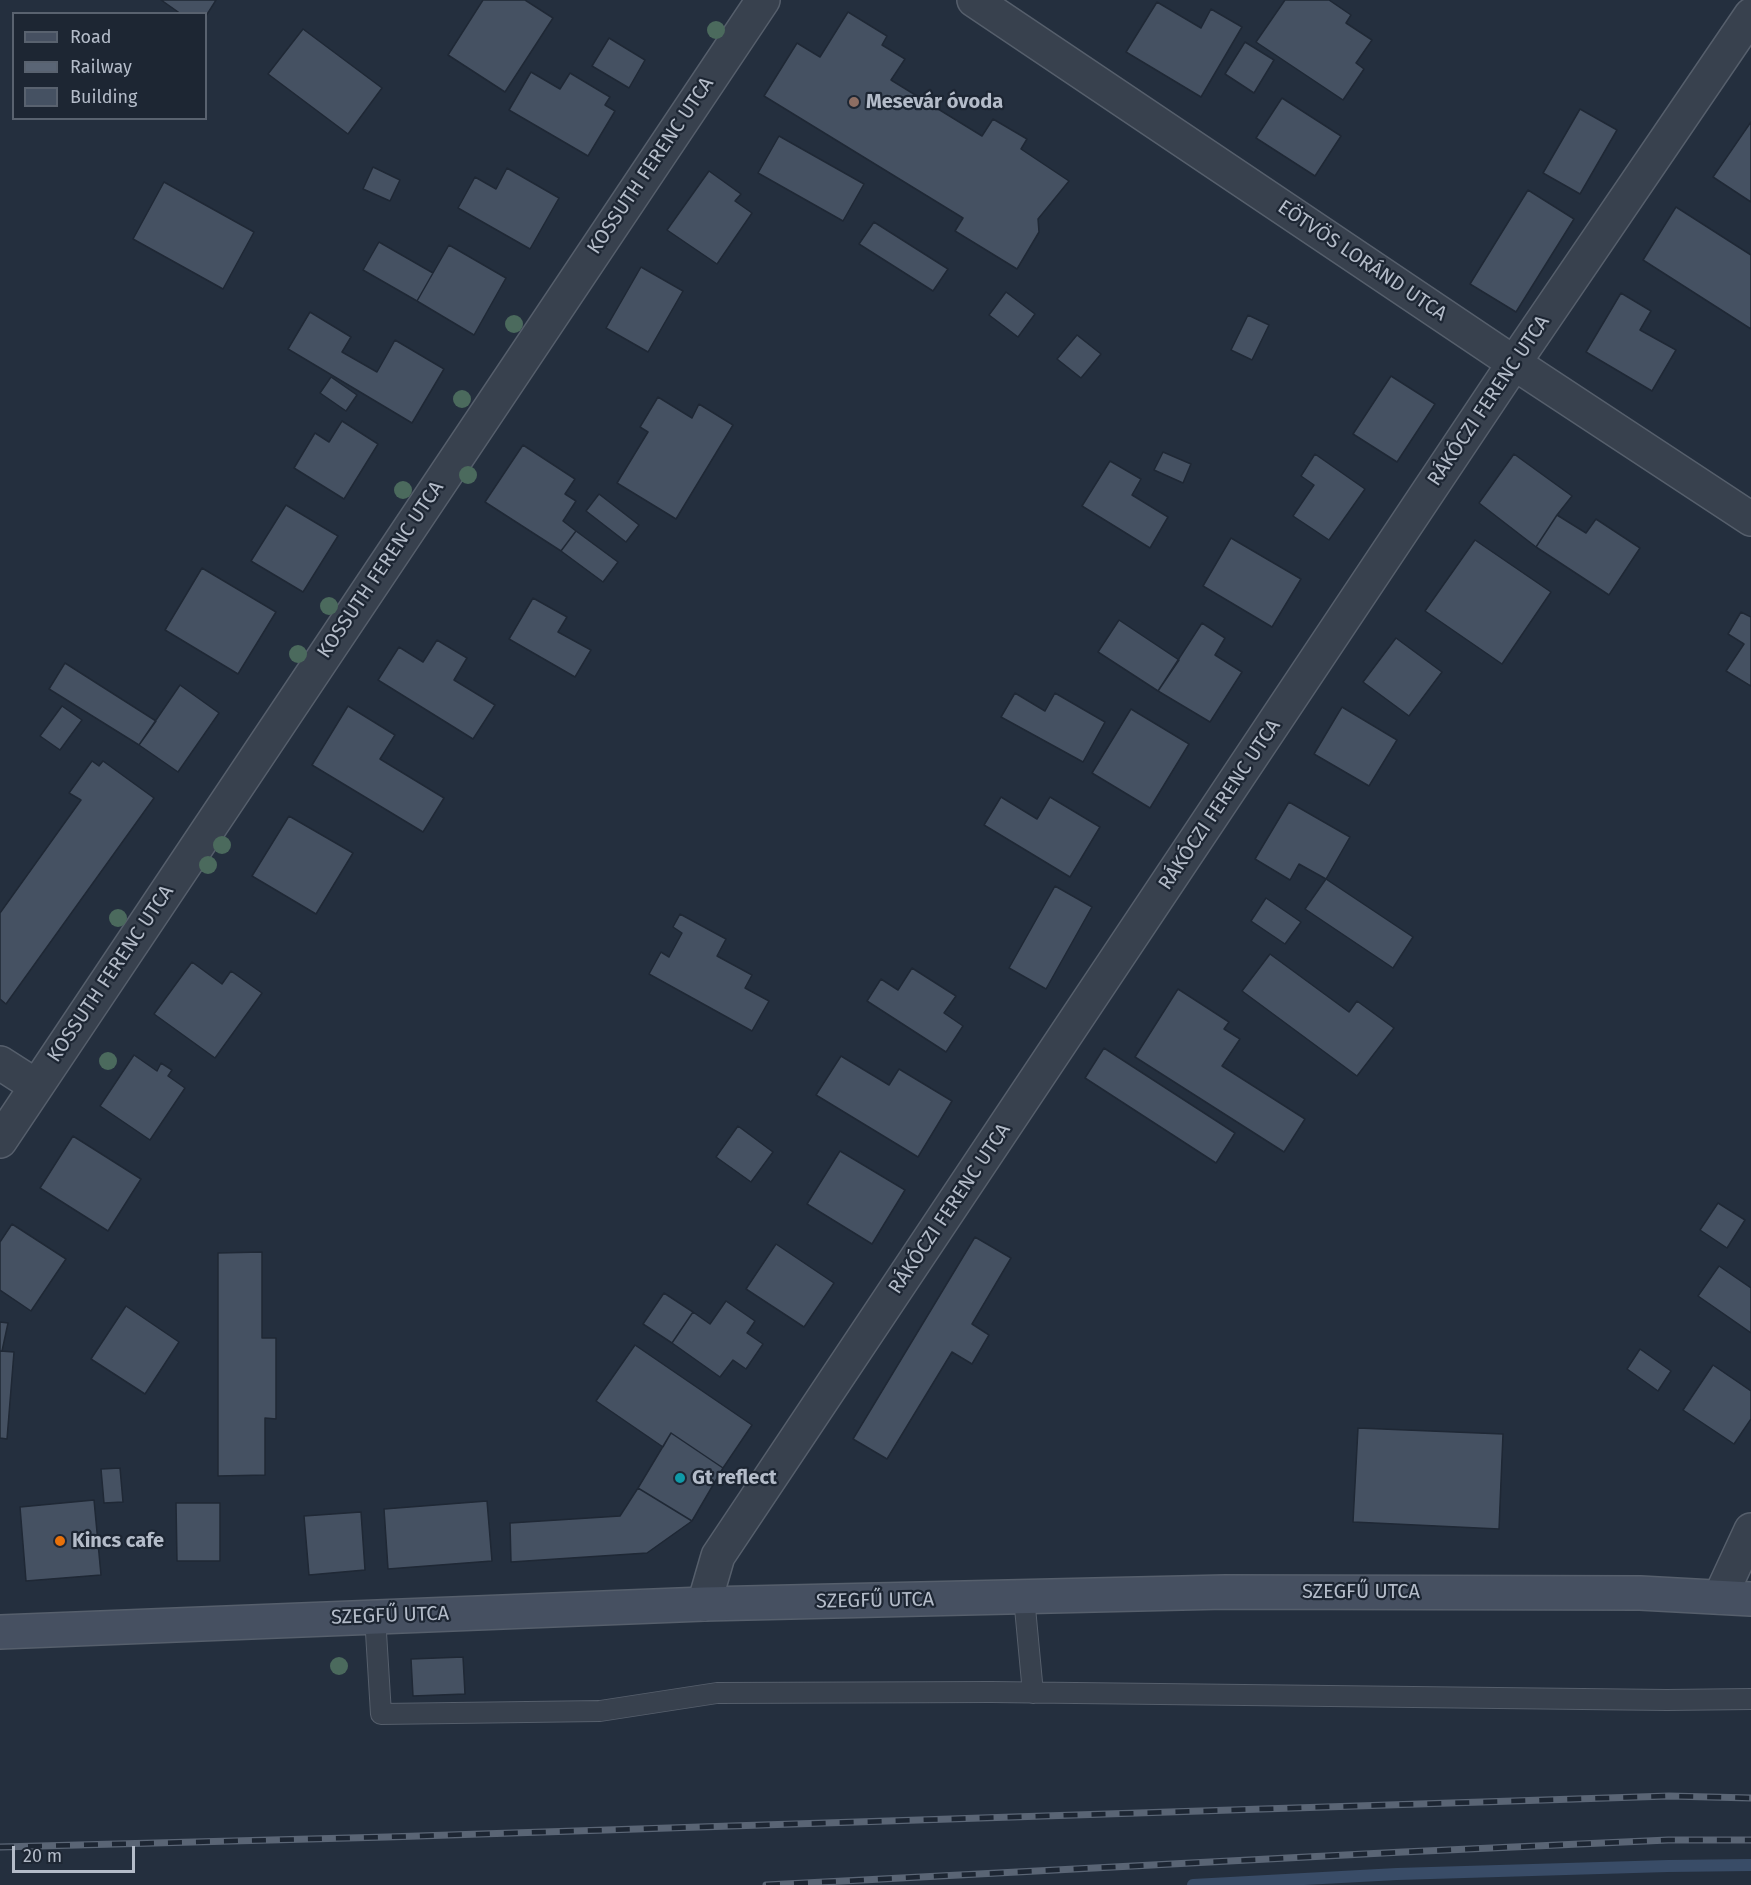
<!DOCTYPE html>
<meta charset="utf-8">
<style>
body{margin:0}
#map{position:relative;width:1751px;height:1885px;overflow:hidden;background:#242f3e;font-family:"Fira Sans",sans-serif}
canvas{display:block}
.legend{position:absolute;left:12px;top:12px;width:195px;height:108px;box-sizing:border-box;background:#1d2633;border:2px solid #59626f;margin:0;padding:8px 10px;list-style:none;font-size:18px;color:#b4bcc9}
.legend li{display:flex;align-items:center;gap:12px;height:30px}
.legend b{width:30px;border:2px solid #59626f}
.scale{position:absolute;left:12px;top:1846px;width:123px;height:27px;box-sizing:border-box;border:3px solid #b4bcc9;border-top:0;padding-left:8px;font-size:18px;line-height:21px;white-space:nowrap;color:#b4bcc9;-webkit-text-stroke:4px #1d2633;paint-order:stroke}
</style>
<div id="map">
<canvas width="1751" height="1885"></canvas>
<ul class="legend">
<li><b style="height:8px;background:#465061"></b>Road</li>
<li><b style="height:8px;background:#5a6575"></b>Railway</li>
<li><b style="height:16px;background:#455162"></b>Building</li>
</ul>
<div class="scale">20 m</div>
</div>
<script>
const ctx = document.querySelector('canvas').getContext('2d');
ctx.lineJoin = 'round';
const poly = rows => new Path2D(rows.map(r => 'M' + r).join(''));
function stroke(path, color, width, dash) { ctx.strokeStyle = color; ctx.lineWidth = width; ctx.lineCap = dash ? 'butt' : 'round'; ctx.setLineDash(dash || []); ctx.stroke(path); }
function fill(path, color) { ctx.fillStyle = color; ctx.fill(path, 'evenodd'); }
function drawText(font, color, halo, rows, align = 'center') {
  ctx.font = font + ' "Fira Sans",sans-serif'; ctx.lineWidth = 4.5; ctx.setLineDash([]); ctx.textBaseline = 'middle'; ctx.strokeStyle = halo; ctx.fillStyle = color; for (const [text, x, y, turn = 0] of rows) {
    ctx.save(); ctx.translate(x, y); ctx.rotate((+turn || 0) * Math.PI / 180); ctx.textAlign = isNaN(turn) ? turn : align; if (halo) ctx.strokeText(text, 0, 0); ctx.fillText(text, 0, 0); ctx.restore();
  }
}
stroke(poly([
 [1193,1885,1397,1874,1668,1866,1751,1865]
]), '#394c67', 12);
const building = poly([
 [161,0,216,0,206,16,206,14,181,14,161,0],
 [483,0,525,0,553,18,505,92,448,55,483,0],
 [1285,0,1329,0,1351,15,1346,23,1372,40,1356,63,1364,69,1343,100,1256,42,1285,0],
 [1157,2,1201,28,1211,9,1242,27,1201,97,1126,52,1157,2],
 [848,12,887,36,882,45,905,59,891,80,982,136,993,119,1027,139,1021,149,1069,181,1038,219,1039,232,1017,269,955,231,963,218,764,96,797,43,820,57,848,12],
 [303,29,382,88,348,134,268,74,303,29],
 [609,38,645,60,629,88,592,66,609,38],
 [1245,42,1274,60,1254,93,1225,74,1245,42],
 [531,72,560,89,570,73,610,97,605,105,615,111,588,156,509,110,531,72],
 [1282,98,1341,136,1315,176,1256,138,1282,98],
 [1580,109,1617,130,1580,194,1543,173,1580,109],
 [1751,122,1751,202,1713,177,1751,122],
 [779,136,864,184,843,221,758,173,779,136],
 [373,167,400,180,390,201,363,189,373,167],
 [507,168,559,198,530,249,458,208,475,177,496,189,507,168],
 [709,171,741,194,735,201,752,213,717,264,667,230,709,171],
 [164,182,254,232,223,289,133,239,164,182],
 [1528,190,1574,219,1516,312,1470,284,1528,190],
 [1676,207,1751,255,1751,329,1643,260,1676,207],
 [874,222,948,269,933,291,859,244,874,222],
 [379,242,433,273,417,301,363,270,379,242],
 [449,245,506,278,474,335,417,301,449,245],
 [641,267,683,291,648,352,606,328,641,267],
 [1006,292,1035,314,1018,337,989,315,1006,292],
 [1621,293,1651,311,1640,330,1676,350,1652,391,1586,352,1621,293],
 [310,312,351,337,342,352,377,372,395,340,444,369,412,423,288,349,310,312],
 [1248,315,1269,325,1252,360,1231,350,1248,315],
 [1077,335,1101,354,1081,378,1057,359,1077,335],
 [1391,376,1435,404,1397,462,1353,434,1391,376],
 [331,377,357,395,346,411,320,393,331,377],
 [658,397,692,418,699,404,733,425,676,519,617,483,648,432,640,427,658,397],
 [342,421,378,444,344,499,294,468,315,433,329,442,342,421],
 [523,445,575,479,565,494,576,501,563,521,576,531,561,551,485,502,523,445],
 [1163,452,1191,464,1183,483,1154,470,1163,452],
 [1315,454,1365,489,1329,540,1293,516,1314,485,1301,476,1315,454],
 [1514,454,1572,496,1557,515,1536,547,1479,503,1514,454],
 [1110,461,1141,479,1132,495,1168,517,1150,548,1082,506,1110,461],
 [599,494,639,525,626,542,586,511,599,494],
 [286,505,338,536,303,592,251,561,286,505],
 [1557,515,1586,533,1596,519,1640,548,1609,595,1536,547,1557,515],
 [576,531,618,562,603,582,561,551,576,531],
 [1231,538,1301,579,1272,627,1203,586,1231,538],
 [1475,540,1551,592,1502,664,1425,611,1475,540],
 [202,568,276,612,238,674,165,630,202,568],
 [533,598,567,617,558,632,591,650,575,677,509,639,533,598],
 [1741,612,1751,617,1751,686,1726,671,1744,644,1728,634,1741,612],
 [1119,620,1179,660,1158,691,1098,652,1119,620],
 [1202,623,1225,638,1215,655,1242,672,1210,722,1158,691,1202,623],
 [1396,638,1442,672,1409,716,1363,682,1396,638],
 [437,640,467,658,454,680,495,705,473,739,378,680,399,647,423,662,437,640],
 [65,663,156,721,139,745,49,689,65,663],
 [180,685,219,713,178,772,139,745,180,685],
 [1015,693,1045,711,1055,693,1105,722,1083,762,1001,717,1015,693],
 [62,706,82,720,60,750,40,736,62,706],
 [348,706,395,735,380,759,444,798,423,832,312,765,348,706],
 [1342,707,1397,740,1369,786,1314,754,1342,707],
 [1131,709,1189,744,1150,808,1092,773,1131,709],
 [92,761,99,766,103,761,154,798,6,1004,0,999,0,913,81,800,69,793,92,761],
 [1001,797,1037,819,1050,797,1100,827,1070,877,984,825,1001,797],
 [1289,802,1350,837,1326,879,1299,864,1290,880,1255,859,1289,802],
 [289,816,353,853,316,914,252,876,289,816],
 [1326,879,1413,937,1393,968,1305,909,1326,879],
 [1055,886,1092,907,1046,989,1009,968,1055,886],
 [1266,898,1301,922,1285,944,1251,921,1266,898],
 [680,914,726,939,717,956,752,975,745,988,769,1001,752,1031,649,974,661,952,669,957,682,933,673,927,680,914],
 [1270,954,1349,1012,1357,1001,1394,1028,1357,1076,1242,991,1270,954],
 [192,962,222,984,231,971,262,993,215,1058,154,1014,192,962],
 [912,968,956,996,944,1013,963,1026,946,1052,867,1001,881,979,898,990,912,968],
 [1178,989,1229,1022,1224,1029,1240,1039,1222,1066,1305,1119,1284,1152,1135,1057,1178,989],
 [1104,1048,1235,1133,1216,1163,1085,1078,1104,1048],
 [134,1055,157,1071,161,1063,172,1070,168,1076,185,1088,150,1140,100,1106,134,1055],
 [841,1056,889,1085,899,1069,952,1101,918,1157,816,1095,841,1056],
 [738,1126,773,1152,751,1182,716,1157,738,1126],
 [73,1136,141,1179,108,1231,40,1188,73,1136],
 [840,1151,905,1190,872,1244,807,1204,840,1151],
 [1718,1203,1745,1220,1727,1248,1700,1230,1718,1203],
 [12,1224,66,1259,31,1311,0,1290,0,1242,12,1224],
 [975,1237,1011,1258,972,1324,989,1335,972,1364,952,1352,887,1459,853,1439,975,1237],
 [776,1244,834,1283,804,1327,746,1289,776,1244],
 [262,1252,262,1338,276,1338,276,1419,265,1418,265,1475,218,1476,218,1253,262,1252],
 [1719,1266,1751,1288,1751,1333,1698,1296,1719,1266],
 [664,1293,693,1312,672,1343,643,1324,664,1293],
 [726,1301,755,1321,747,1333,763,1344,746,1369,733,1360,720,1377,672,1343,693,1312,710,1324,726,1301],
 [126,1306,179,1342,145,1394,91,1359,126,1306],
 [0,1322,8,1323,2,1351,0,1351,0,1322],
 [635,1345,752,1425,723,1468,671,1433,663,1447,596,1401,635,1345],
 [1640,1349,1671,1371,1658,1391,1627,1369,1640,1349],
 [0,1351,14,1352,7,1439,0,1438,0,1351],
 [1713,1365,1751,1391,1751,1419,1734,1444,1683,1410,1713,1365],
 [1358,1428,1503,1434,1499,1529,1353,1522,1358,1428],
 [671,1433,723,1468,692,1521,638,1488,671,1433],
 [120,1468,123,1502,104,1503,101,1469,120,1468],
 [638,1488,692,1521,647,1553,511,1562,510,1523,620,1516,638,1488],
 [94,1500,101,1575,26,1581,20,1507,94,1500],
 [487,1501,492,1561,388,1569,384,1509,487,1501],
 [176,1503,220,1503,220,1561,177,1561,176,1503],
 [361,1512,365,1570,309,1575,304,1516,361,1512],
 [463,1657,465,1694,413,1696,411,1659,463,1657]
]);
fill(building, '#455162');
stroke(building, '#1f2835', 1.5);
const lane = poly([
 [1024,1597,1033,1693],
 [375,1616,381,1714,600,1711,717,1693,991,1692,1667,1700,1751,1699]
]);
const street = poly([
 [974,0,1514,363,1751,519],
 [0,1063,36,1086],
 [0,1141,763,0],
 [1720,1597,1751,1530],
 [704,1604,718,1556,1514,363,1751,15]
]);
const secondary = poly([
 [0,1632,704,1604,1225,1592,1640,1593,1751,1599]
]);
stroke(lane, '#565f6c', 22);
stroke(street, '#565f6c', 36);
stroke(secondary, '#565f6c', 36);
stroke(lane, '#38414e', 20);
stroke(street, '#38414e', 33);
stroke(secondary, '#465061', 33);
const rail = poly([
 [0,1847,387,1837,1669,1796,1751,1798],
 [766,1885,1403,1852,1668,1840,1751,1840]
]);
stroke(rail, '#5a6575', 7);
stroke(rail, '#1d2633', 4.5, [14]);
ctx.fillStyle = '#4b6a5d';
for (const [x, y] of [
 [716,30],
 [514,324],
 [462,399],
 [468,475],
 [403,490],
 [329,606],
 [298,654],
 [222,845],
 [208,865],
 [118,918],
 [108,1061],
 [339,1666]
]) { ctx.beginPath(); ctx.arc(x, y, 9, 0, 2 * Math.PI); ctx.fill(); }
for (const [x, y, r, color] of [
 [854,102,6,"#8d6e63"],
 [680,1478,6,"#0f9aa8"],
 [60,1541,6,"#e8710a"]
]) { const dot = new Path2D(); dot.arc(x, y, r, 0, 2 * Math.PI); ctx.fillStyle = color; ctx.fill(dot); stroke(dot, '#1d2633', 2); }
drawText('bold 20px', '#b4bcc9', '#1d2633', [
 ["Mesevár óvoda",866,102],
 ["Gt reflect",692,1478],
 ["Kincs cafe",72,1541]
], 'left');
drawText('20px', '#b4bcc9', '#1d2633', [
 ["KOSSUTH FERENC UTCA",651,166,-56],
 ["EÖTVÖS LORÁND UTCA",1362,261,34],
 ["RÁKÓCZI FERENC UTCA",1489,401,-56],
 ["KOSSUTH FERENC UTCA",381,570,-56],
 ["RÁKÓCZI FERENC UTCA",1220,805,-56],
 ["KOSSUTH FERENC UTCA",111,974,-56],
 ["RÁKÓCZI FERENC UTCA",950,1209,-56],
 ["SZEGFŰ UTCA",1361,1592],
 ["SZEGFŰ UTCA",875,1601,-1],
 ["SZEGFŰ UTCA",390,1616,-2]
]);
</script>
